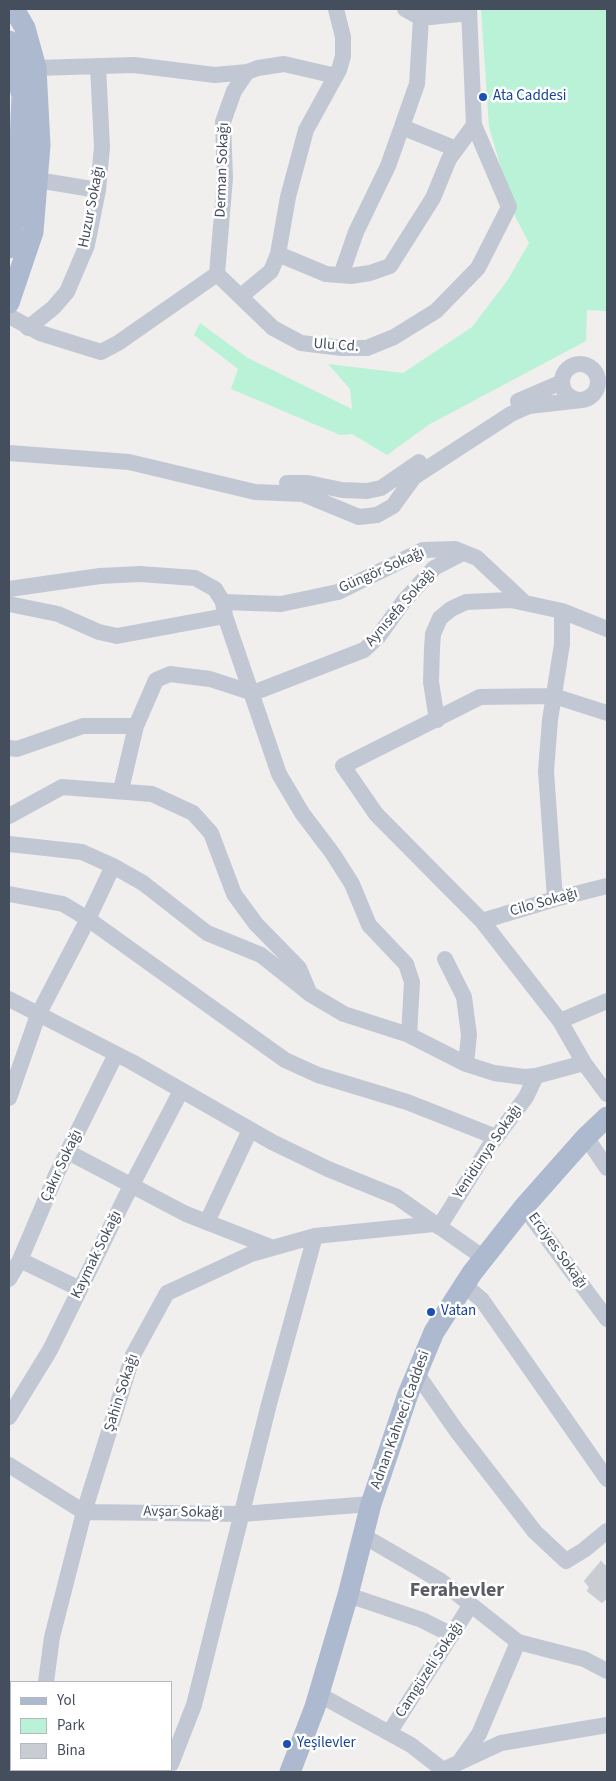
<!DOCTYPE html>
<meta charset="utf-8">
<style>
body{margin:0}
#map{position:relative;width:616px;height:1781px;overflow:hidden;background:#f1eeee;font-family:"Source Sans 3",sans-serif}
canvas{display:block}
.frame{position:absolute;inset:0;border:10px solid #454e5d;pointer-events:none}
.legend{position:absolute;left:10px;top:1681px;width:162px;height:90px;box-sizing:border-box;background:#fff;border:1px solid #b5b8be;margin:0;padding:6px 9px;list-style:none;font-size:15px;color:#454e5d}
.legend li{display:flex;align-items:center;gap:10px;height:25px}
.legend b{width:25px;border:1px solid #b5b8be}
</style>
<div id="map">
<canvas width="616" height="1781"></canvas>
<div class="frame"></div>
<ul class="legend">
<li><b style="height:6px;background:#acb9cf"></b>Yol</li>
<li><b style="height:14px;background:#b9f2d7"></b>Park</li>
<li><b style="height:14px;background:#caccd4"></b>Bina</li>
</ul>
</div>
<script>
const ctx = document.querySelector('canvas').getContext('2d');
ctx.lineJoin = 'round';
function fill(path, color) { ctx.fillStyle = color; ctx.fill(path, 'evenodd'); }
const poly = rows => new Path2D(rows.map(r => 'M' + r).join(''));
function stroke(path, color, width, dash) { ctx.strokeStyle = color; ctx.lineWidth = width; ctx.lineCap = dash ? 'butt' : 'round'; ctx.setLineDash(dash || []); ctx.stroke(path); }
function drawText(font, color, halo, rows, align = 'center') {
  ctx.font = font + ' "Source Sans 3",sans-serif'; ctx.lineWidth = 5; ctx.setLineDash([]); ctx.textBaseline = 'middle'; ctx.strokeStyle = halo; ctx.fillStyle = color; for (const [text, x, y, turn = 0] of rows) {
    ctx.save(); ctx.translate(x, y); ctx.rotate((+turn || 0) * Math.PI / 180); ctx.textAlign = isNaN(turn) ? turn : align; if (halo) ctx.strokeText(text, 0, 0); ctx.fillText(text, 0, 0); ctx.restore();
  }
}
fill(poly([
 [481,9,607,9,607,311,587,310,586,341,430,424,387,455,352,434,340,435,231,389,238,369,194,335,200,323,248,358,352,409,350,389,328,364,403,373,472,327,507,281,529,243,515,216,489,127]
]), '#b9f2d7');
const building = poly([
 [601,1561,607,1567,607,1598,602,1603,587,1591,589,1587,584,1581,601,1561]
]);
fill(building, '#caccd4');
stroke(building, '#d2d3da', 1);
stroke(poly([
 [405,9,421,18],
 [36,68,134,65,215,75,247,72,258,68,284,64,336,76],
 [402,127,456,149],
 [37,180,98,190],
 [278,254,326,274,351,276,370,273,390,266,433,198,449,159,474,125],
 [217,274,225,178,223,122,234,91,247,72],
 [341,275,356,232,388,166,417,84,421,18,469,13],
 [242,298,246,292,271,271,278,254,288,197,306,130,339,70,343,56,343,37,336,9],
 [9,316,40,333,101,352,118,343,217,274,273,328,301,343,342,348,367,348,394,337,436,311,478,268,509,207,474,125,469,9],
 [28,328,53,308,67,292,87,245,98,190,102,147,98,66],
 '562 382a18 18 0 1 1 36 0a18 18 0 1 1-36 0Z',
 [518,401,562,382],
 [9,453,129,462,255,492,303,494,359,517,377,515,393,506,414,477,511,414,529,406,582,400],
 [287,483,308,483,342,490,367,491,381,488,419,462],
 [9,589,100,576,140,574,195,578,215,589,223,602,225,616,279,774,302,813,333,854,352,884,369,925,406,964,412,982,409,1035,466,1064,494,1073,524,1077,536,1076,584,1063,560,1021,607,1001],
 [223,602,281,604,338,592,423,550,455,549,477,558,524,602],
 [9,604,58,614,99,632,117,636,225,616],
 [562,611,607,629],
 [437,720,431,682,432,648,433,634,440,618,451,609,466,602,511,600,562,611,562,644,550,720,546,771,555,899],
 [9,748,17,749,83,726,136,726,156,680,170,674,210,679,253,693,364,650,378,637,404,601,434,568,463,553],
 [121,790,136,726],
 [9,816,62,787,152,794,193,813,211,833,234,894,256,924,299,968,309,992],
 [9,844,82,852,113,866],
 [9,894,63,904,88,919,113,866,143,883,207,933,261,955,310,994,344,1014,409,1035],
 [482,921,555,899,607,886],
 [445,959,464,997,469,1035,466,1064],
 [9,999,132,1062,272,1142,328,1169,397,1197,484,1258],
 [560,1021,482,921,376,814,343,766,480,697,554,696,607,713],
 [584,1063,607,1094],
 [9,1098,38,1015,88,919,285,1060,318,1075,407,1102,496,1137],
 [586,1137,607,1168],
 [68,1152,186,1214,273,1248],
 [524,1207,607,1319],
 [207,1222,250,1130],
 [439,1227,489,1147,526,1097,536,1076],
 [20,1260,80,1289],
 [9,1279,20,1260,57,1173,116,1054],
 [464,1285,482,1300,607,1479],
 [417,1374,456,1430,535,1532,566,1561,584,1550,607,1531],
 [9,1417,50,1350,125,1198,181,1091],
 [9,1465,84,1512,242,1514,371,1504],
 [362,1535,441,1581,518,1642,584,1659,607,1671],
 [348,1595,422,1620,452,1635],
 [46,1682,52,1637,84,1512,133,1355,167,1293,251,1254,315,1236,434,1224],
 [318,1694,411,1745,443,1770,501,1743,607,1725],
 [389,1733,470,1606],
 [460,1761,479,1734,518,1642],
 [171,1764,194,1705,269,1404,315,1236]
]), '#c1c8d4', 16);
stroke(poly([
 [9,41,22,96,18,189,9,248],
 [9,303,33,232,40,145,36,68,25,28,14,9],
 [290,1772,315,1707,348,1595,371,1504,408,1394,434,1332,472,1273,524,1207,586,1137,607,1117]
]), '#acb9cf', 21);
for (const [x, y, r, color] of [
 [483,97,5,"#1a4fb4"],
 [431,1312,5,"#1a4fb4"],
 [287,1744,5,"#1a4fb4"]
]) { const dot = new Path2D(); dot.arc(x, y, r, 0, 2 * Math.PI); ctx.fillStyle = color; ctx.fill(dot); stroke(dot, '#fff', 2); }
drawText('15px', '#164399', '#fff', [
 ["Ata Caddesi",493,97],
 ["Vatan",441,1312],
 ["Yeşilevler",297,1744]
], 'left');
drawText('15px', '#454e5d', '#fff', [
 ["Derman Sokağı",223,170,-88],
 ["Huzur Sokağı",92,207,-79],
 ["Ulu Cd.",336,346,4],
 ["Güngör Sokağı",382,571,-24],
 ["Aynısefa Sokağı",401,608,-49],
 ["Cilo Sokağı",544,903,-16],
 ["Yenidünya Sokağı",488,1152,-56],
 ["Çakır Sokağı",62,1166,-65],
 ["Erciyes Sokağı",557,1251,54],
 ["Kaymak Sokağı",97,1255,-64],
 ["Şahin Sokağı",122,1393,-72],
 ["Adnan Kahveci Caddesi",401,1420,-70],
 ["Avşar Sokağı",183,1513,1],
 ["Camgüzeli Sokağı",430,1670,-57]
]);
drawText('bold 20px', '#5a5d64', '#fff', [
 ["Ferahevler",457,1592]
]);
</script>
